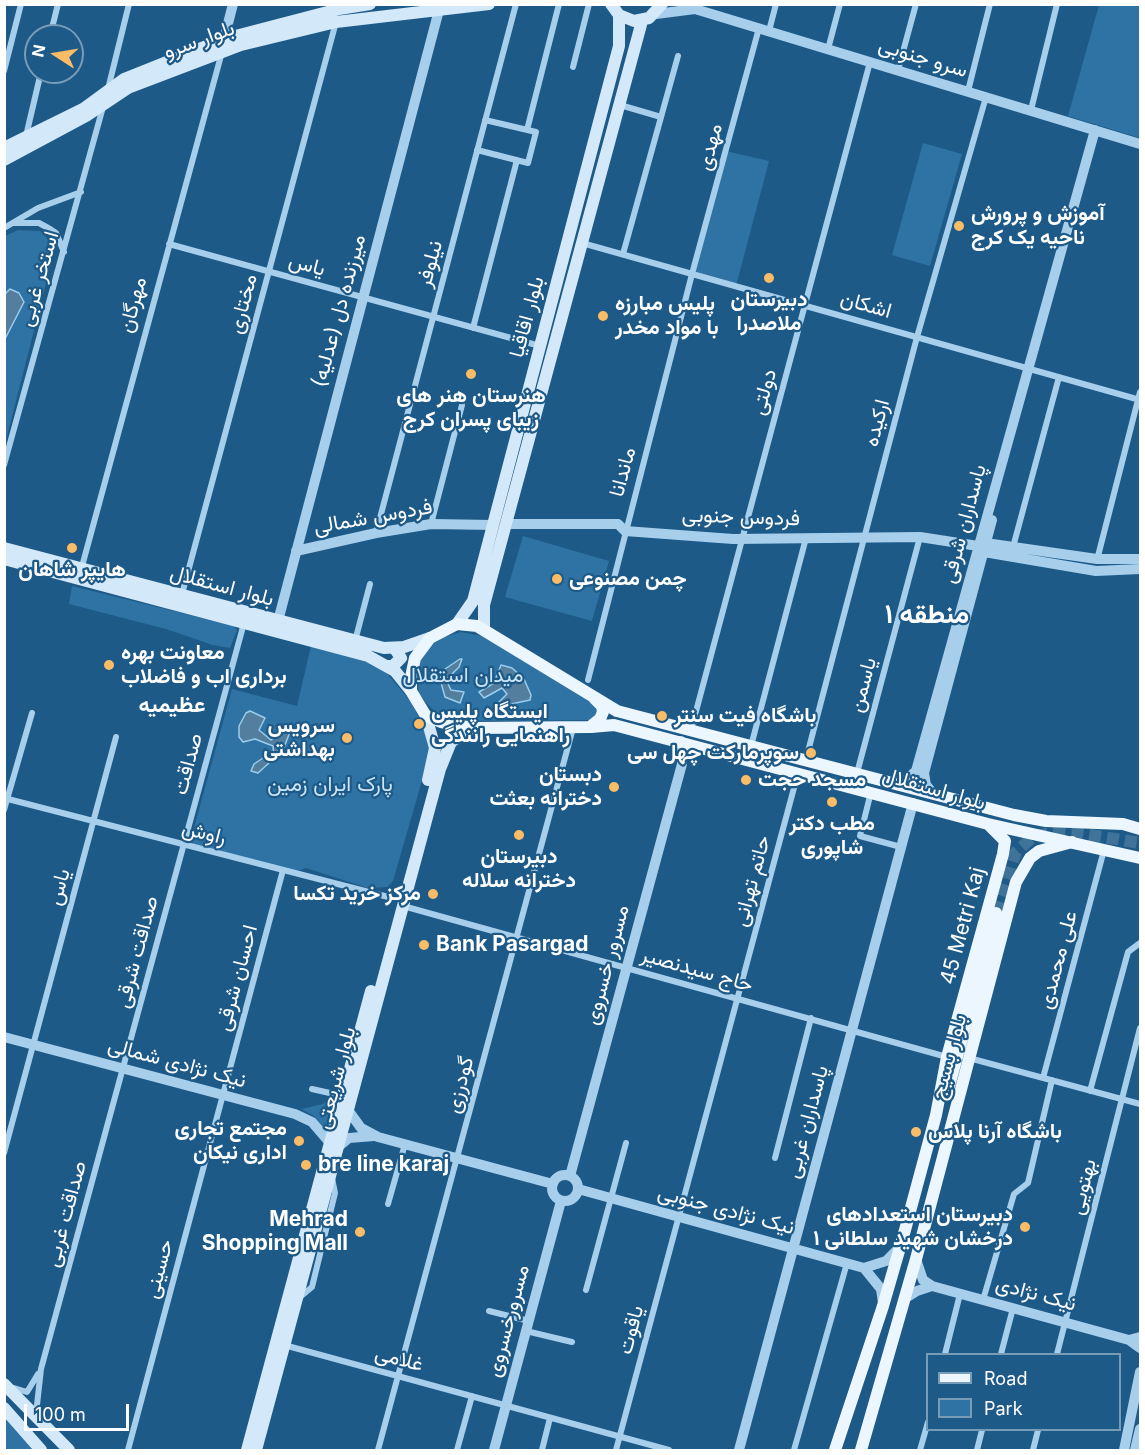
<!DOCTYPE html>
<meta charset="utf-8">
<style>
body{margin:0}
#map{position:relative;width:1145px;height:1455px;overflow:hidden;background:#1d5a88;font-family:Inter,sans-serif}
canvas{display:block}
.frame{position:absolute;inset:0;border:6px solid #fff;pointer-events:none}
.legend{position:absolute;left:926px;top:1353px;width:195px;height:78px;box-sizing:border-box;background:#1d5a88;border:2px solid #779cb8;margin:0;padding:8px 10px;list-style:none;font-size:18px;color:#fff}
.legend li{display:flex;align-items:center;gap:12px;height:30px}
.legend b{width:30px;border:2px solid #779cb8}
.north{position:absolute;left:24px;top:24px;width:60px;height:60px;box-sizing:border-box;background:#1d5a88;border:2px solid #779cb8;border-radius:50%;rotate:282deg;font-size:16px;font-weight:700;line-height:24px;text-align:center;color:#fff}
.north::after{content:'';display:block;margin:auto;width:21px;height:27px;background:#fabc66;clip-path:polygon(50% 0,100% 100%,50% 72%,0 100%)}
.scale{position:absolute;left:24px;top:1404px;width:105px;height:27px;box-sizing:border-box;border:3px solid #fff;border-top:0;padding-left:8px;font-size:18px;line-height:21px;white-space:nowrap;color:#fff;-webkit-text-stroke:4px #1d5a88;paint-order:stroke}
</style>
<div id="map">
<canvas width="1145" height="1455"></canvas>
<div class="frame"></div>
<ul class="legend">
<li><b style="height:8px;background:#ecf6fe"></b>Road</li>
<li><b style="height:16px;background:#2e73a4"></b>Park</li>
</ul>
<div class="north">N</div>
<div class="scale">100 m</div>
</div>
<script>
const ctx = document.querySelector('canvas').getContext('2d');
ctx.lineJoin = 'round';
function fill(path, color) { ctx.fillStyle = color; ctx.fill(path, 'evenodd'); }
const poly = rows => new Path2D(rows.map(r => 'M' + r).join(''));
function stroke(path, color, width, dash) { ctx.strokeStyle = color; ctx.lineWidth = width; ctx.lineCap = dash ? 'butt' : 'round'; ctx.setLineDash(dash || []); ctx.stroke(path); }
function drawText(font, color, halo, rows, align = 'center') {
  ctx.font = font + ' Inter,Vazirmatn,sans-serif'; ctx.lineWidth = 4.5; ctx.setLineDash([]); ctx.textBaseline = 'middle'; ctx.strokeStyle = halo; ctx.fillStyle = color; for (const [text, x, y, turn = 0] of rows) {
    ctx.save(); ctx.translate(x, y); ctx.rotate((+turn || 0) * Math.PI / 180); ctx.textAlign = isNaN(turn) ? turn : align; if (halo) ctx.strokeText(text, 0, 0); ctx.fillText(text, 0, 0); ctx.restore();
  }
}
fill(poly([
 [1099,5,1140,5,1140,138,1068,116],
 [923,143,962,154,930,266,892,255],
 [726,151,769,161,736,286,692,274],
 [18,230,40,231,46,237,51,243,52,260,5,444,5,236],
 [523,536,609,561,592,621,505,597],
 [72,586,234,626,237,630,230,648,213,645,166,629,69,604],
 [461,632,482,636,600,708,592,720,473,721,445,717,432,709,419,694,417,668,420,658,434,643,443,637],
 [311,646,365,660,385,671,411,702,424,728,429,749,423,777,393,881,387,887,368,888,306,868,294,872,193,844,192,835,232,689,297,706],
 [332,1097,335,1098,325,1131,314,1116,301,1109,323,1104],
 [5,1416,34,1450,5,1450]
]), '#2e73a4');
const water = poly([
 [10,289,19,293,24,302,5,339,5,294,10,289],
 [460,659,462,659,459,667,446,680,451,690,464,692,460,703,445,697,440,679,442,671,460,659],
 [501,665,512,668,524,679,531,695,530,700,497,707,496,705,507,694,502,688,484,698,479,692,494,683,501,665],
 [250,711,265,718,259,730,271,740,283,731,290,732,283,750,258,773,251,771,254,764,263,758,274,757,273,746,255,739,243,742,239,737,239,726,246,713,250,711]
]);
fill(water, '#537e9e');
stroke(water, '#9acced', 1.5);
stroke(poly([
 [996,913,1016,852,1034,836,1058,832,1078,833,1140,843]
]), '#3f739a', 12, [12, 6]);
stroke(poly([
 [769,31,776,4],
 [50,36,58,4],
 [828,49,840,4],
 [573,67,589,4],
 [898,70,916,4],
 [4,71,21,4],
 [108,89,129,4],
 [968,91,990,4],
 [620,105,661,117],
 [1031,110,1057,4],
 [527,130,559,4],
 [26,136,41,72],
 [477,150,528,163,536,132,485,120],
 [13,223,39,223,50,229,56,233,64,252],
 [4,228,38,208,81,192],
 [582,243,1140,400],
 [169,244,540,346],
 [623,254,678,56],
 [473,328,517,160],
 [4,465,103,107],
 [431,524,462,405],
 [376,533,516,4],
 [1013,547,1059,377],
 [1097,560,1140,392],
 [81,570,222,52],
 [182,594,336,22],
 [355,641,370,584],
 [588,680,692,274,759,28],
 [691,730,870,62],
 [751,746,806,538],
 [806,759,917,337,986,97],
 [857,773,920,537],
 [871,792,860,836,901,847],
 [4,798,396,899],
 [4,810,32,713],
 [403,906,947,1057],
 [969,1058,1140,1104],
 [1043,1078,1104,850],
 [312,1089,343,1096],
 [1090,1091,1128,952,1140,943],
 [4,1153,116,737],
 [775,1158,811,1018],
 [388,1204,405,1144],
 [586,1290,626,1143],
 [300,1297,312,1287,335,1193,332,1178],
 [983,1300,1014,1194,1028,1183,1052,1080],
 [489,1311,529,1321],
 [526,1331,572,1342],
 [284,1345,669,1450],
 [945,1354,960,1294],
 [1001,1354,1013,1308],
 [1057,1354,1140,1028],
 [14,1388,27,1392,38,1374],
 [39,1416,37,1405,41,1369,244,623],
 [128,1450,283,870],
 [378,1450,573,728],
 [457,1450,472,1396],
 [542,1450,550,1418],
 [616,1450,798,773],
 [794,1450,847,1263],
 [920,1450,928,1422],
 [977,1450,982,1430],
 [1033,1450,1038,1430]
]), '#a7cfeb', 6);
stroke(poly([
 [689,4,695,9,1140,144],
 [656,14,695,9],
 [224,39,233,4],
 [506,524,618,524,625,531,733,539,920,537,978,546,986,543,1013,547,1097,559,1140,559],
 [980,548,984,552,1096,571,1140,569],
 [296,551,376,533,431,524,493,525],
 [278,621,439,10],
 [896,783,906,780,916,771,1095,130],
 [931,791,926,785,924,773,992,520],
 [4,1037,295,1114,312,1122,330,1143],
 [348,1110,361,1128,378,1137,553,1184],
 [337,1148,349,1138,374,1136],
 '552 1188a13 13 0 1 1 26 0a13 13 0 1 1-26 0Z',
 [570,1176,682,764,681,741],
 [578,1189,864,1268,881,1289,883,1303],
 [916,1259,923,1280,932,1286,1129,1340],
 [864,1268,886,1261,899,1248],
 [904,1299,917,1291,932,1286],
 [1140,1337,1129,1340,1140,1348],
 [494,1450,561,1201],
 [739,1450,913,803],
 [1124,1450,1140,1372],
 [1135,1450,1140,1429]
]), '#a7cfeb', 10);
stroke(poly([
 [611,4,619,15,634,21,649,18,662,4],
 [4,148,83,109,124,79,224,39,339,9,370,4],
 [4,160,86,116,128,88,241,45,336,22,489,4],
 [4,548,384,648,404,647,430,638],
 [4,559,368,656,395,671,411,691],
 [457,624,473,601,619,46,619,15],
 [484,629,484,605,642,21],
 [388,666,393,666,401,658,395,649],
 [426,716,435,748,428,780],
 [4,1384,69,1450],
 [4,1408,41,1450],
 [247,1450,371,991],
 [256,1450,440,769,451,742,473,728]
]), '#d3e8f8', 12);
stroke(poly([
 [594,698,602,706,603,712,600,719,590,727,473,728,441,722,426,716,411,691,411,677,415,658,430,638,457,624,477,626,617,711,1014,815,1046,821,1123,824,1140,829],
 [591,727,614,725,988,824,1140,858],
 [948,1090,996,913],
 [835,1450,883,1306,905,1230,936,1115,947,1057,1003,854,1005,841,988,824],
 [861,1450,916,1259,1016,882,1030,858,1039,851,1072,842]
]), '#ecf6fe', 12);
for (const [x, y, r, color] of [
 [959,226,6,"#fabc66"],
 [769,278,6,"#fabc66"],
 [603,316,6,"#fabc66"],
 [471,374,6,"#fabc66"],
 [72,548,6,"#fabc66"],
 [557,579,6,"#fabc66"],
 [109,665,6,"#fabc66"],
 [662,716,6,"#fabc66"],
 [419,724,6,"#fabc66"],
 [347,738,6,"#fabc66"],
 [811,753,6,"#fabc66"],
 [746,780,6,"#fabc66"],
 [614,787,6,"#fabc66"],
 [832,802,6,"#fabc66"],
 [519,835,6,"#fabc66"],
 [433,894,6,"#fabc66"],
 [424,945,6,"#fabc66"],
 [916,1132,6,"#fabc66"],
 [299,1141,6,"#fabc66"],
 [306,1165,6,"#fabc66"],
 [1025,1227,6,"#fabc66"],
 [360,1232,6,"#fabc66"]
]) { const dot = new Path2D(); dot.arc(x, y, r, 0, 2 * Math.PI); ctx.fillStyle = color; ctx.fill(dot); stroke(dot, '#1d5a88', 2); }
drawText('21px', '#fff', '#1d5a88', [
 ["بلوار سرو",199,40,-20],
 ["سرو جنوبی",923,58,17],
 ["مهدی",710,147,-75],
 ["نیلوفر",430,264,-75],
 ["یاس",307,265,15],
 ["استخر غربی",39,279,-74],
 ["مختاری",243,304,-75],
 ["مهرگان",133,305,-75],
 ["اشکان",866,305,16],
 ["میرزنده دل (عدلیه)",339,311,-75],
 ["بلوار اقاقیا",527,317,-75],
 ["دولتی",764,392,-74],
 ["ارکیده",877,423,-75],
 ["ماندانا",623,472,-75],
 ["فردوس شمالی",373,517,-10],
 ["فردوس جنوبی",741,517,2],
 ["پاسداران شرقی",964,524,-75],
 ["بلوار استقلال",222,586,15],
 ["یاسمن",863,685,-75],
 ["صداقت",188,764,-75],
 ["بلوار استقلال",934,789,16],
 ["راوش",204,833,14],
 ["حاتم تهرانی",752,881,-75],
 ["یاس",59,887,-75],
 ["45 Metri Kaj",963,926,-75],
 ["صداقت شرقی",137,952,-75],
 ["علی محمدی",1058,960,-75],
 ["مسرور خسروی",607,965,-75],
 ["حاج سیدنصیر",697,970,16],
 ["احسان شرقی",237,978,-75],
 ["بلوار بسیج",949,1057,-75],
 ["نیک نژادی شمالی",177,1063,15],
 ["بلوار شریعتی",336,1078,-75],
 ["گودرزی",460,1085,-75],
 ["پاسداران غربی",807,1122,-75],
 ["بهتویی",1083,1187,-76],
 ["نیک نژادی جنوبی",726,1210,15],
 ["صداقت غربی",66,1214,-75],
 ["حسینی",159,1269,-75],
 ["نیک نژادی",1036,1294,15],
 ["مسرورخسروی",508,1321,-75],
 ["یاقوت",631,1330,-75],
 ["غلامی",399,1359,15]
]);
drawText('bold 21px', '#fff', '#1d5a88', [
 ["آموزش و پرورش",971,214],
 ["ناحیه یک کرج",971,238],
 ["دبیرستان",769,300,"center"],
 ["ملاصدرا",769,324,"center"],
 ["پلیس مبارزه",615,304],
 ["با مواد مخدر",615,328],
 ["هنرستان هنر های",471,396,"center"],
 ["زیبای پسران کرج",471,420,"center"],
 ["هایپر شاهان",72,570,"center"],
 ["چمن مصنوعی",569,579],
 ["معاونت بهره",121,653],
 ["برداری اب و فاضلاب",121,677],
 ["ایستگاه پلیس",431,712],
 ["راهنمایی رانندگی",431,736],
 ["باشگاه فیت سنتر",674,716],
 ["سرویس",335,726,"right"],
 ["بهداشتی",335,750,"right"],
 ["سوپرمارکت چهل سی",799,753,"right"],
 ["دبستان",602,775,"right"],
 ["دخترانه بعثت",602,799,"right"],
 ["مسجد حجت",758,780],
 ["مطب دکتر",832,824,"center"],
 ["شاپوری",832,848,"center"],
 ["دبیرستان",519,857,"center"],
 ["دخترانه سلاله",519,881,"center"],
 ["مرکز خرید تکسا",421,894,"right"],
 ["Bank Pasargad",436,945],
 ["مجتمع تجاری",287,1129,"right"],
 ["اداری نیکان",287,1153,"right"],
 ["باشگاه آرنا پلاس",928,1132],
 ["bre line karaj",318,1165],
 ["دبیرستان استعدادهای",1013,1215,"right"],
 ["درخشان شهید سلطانی ۱",1013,1239,"right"],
 ["Mehrad",348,1220,"right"],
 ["Shopping Mall",348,1244,"right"]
], 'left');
drawText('21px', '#cce6f8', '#1d5a88', [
 ["میدان استقلال",463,676],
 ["پارک ایران زمین",330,785]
]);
drawText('bold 22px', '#fff', '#1d5a88', [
 ["عظیمیه",172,705]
]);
drawText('bold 27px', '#fff', '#1d5a88', [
 ["منطقه ۱",927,615]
]);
</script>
